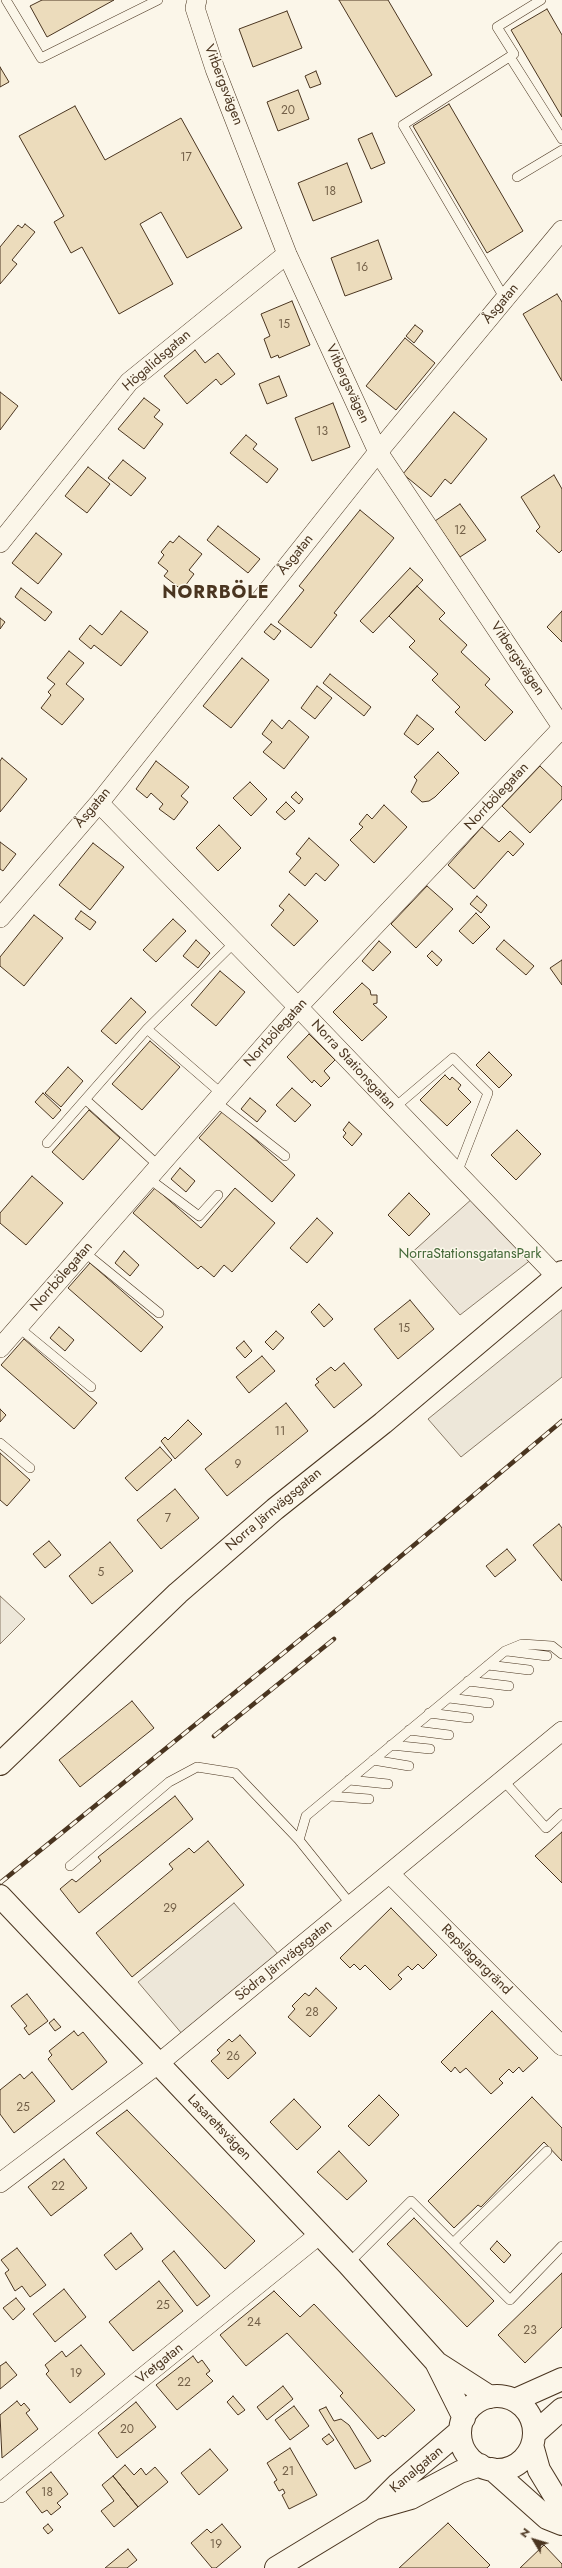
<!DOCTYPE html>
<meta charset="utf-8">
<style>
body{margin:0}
#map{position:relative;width:562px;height:2568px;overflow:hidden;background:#fbf6e9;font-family:Jost,sans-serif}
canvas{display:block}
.north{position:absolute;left:514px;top:2520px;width:40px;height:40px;-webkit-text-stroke:3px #fbf6e9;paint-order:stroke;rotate:308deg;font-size:11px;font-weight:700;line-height:16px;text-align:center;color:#4a3520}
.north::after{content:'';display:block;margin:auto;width:14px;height:18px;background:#4a3520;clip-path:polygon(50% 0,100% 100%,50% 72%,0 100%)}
</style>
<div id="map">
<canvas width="562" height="2568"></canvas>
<div class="north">N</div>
</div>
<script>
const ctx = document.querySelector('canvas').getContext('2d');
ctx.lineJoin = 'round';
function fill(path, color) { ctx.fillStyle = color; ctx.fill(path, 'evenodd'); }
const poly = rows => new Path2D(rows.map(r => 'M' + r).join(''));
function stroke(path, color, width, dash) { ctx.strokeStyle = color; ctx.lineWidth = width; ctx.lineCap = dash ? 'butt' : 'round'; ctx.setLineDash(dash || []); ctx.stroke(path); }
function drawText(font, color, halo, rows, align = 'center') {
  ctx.font = font + ' Jost,sans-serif'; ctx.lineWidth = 3; ctx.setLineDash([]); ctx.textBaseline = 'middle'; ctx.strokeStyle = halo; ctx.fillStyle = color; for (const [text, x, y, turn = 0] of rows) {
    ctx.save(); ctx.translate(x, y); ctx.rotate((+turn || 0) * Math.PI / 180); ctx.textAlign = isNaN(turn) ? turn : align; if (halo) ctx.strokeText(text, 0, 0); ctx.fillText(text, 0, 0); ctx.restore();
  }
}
const green = poly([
 [473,1198,532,1259,460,1315,408,1256,473,1198]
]);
fill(green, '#ede6d9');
stroke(green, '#887966', 1);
const parking = poly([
 [562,1310,562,1377,461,1457,428,1419,562,1310],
 [0,1596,25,1619,0,1644,0,1596],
 [234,1903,278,1954,183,2035,138,1982,234,1903]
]);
fill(parking, '#ede7d9');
stroke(parking, '#887966', 1);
const building = poly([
 [42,0,114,0,47,37,30,6,42,0],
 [339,0,388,0,432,75,396,97,339,0],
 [547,9,562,35,562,117,511,30,547,9],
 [287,11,302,48,253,67,239,29,287,11],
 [0,67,9,82,0,87,0,67],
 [316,71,321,84,310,88,305,76,316,71],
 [298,90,309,119,278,131,267,102,298,90],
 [449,104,523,231,487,253,413,126,449,104],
 [75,106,105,160,181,118,242,228,187,258,161,212,140,224,173,284,119,314,82,247,71,253,54,222,64,216,19,136,75,106],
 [372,133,385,163,371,169,358,139,372,133],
 [347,163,362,202,313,221,298,183,347,163],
 [25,224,35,232,12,260,17,264,0,284,0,247,18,225,22,228,25,224],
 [378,240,392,279,345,296,331,258,378,240],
 [557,294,562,302,562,381,523,314,557,294],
 [292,301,310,345,279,358,278,355,271,358,264,339,270,336,261,314,292,301],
 [415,325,423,331,414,343,406,336,415,325],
 [405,338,435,363,396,410,366,386,405,338],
 [195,350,205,363,218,353,235,374,221,385,216,379,187,404,164,376,195,350],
 [279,376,287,396,267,404,259,384,279,376],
 [0,392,18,406,0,430,0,392],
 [144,398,160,410,154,417,163,424,144,449,118,429,144,398],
 [333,403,350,447,312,461,295,418,333,403],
 [454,412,487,439,451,484,445,479,431,497,403,474,454,412],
 [246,435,257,444,253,449,278,469,267,483,230,453,246,435],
 [123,460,146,478,131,496,108,478,123,460],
 [88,467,110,484,87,513,65,496,88,467],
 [554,475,562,489,562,550,559,553,536,531,540,527,521,497,554,475],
 [460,504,486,540,460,557,435,521,460,504],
 [360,510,394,538,334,613,337,615,311,648,278,622,304,590,299,586,360,510],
 [218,526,260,559,248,573,207,540,218,526],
 [36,533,62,554,38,584,12,563,36,533],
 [179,536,202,554,189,570,194,574,182,590,164,576,168,571,158,563,164,555,161,552,170,541,173,543,179,536],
 [410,568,423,580,373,633,360,621,410,568],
 [417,586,445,613,439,619,467,645,461,652,490,679,485,685,513,712,485,741,455,712,460,707,432,680,438,674,409,647,415,641,389,616,417,586],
 [21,588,52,612,45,621,15,597,21,588],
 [121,611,148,632,121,666,94,645,91,649,79,639,90,625,102,635,121,611],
 [562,611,562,642,547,627,562,611],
 [0,618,5,622,0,629,0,618],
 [271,624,281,631,274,640,264,632,271,624],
 [69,651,84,663,66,684,84,699,62,725,41,708,51,695,48,692,55,684,47,678,69,651],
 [242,658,269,680,231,728,203,706,242,658],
 [330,674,371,707,364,716,323,683,330,674],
 [317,686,332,698,315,719,301,708,317,686],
 [417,715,434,729,418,745,404,734,417,715],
 [272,720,282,729,289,720,309,737,284,769,263,752,272,742,262,734,272,720],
 [438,752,459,773,435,797,429,801,422,802,411,792,417,780,414,777,438,752],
 [2,758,27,779,0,812,0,761,2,758],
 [156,761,189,787,181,796,188,802,174,820,159,809,163,804,151,793,147,798,136,789,156,761],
 [540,766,562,787,562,799,530,833,502,806,540,766],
 [250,782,267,799,251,816,233,798,250,782],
 [296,792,303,799,299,804,291,797,296,792],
 [286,802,295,811,285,820,276,812,286,802],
 [384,805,407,827,374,863,350,840,363,827,359,824,367,814,372,819,384,805],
 [219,825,241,848,218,871,196,848,219,825],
 [482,827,499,842,510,831,524,844,513,856,508,851,474,889,448,865,482,827],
 [309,838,339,865,325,881,316,873,305,886,289,872,301,858,296,854,309,838],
 [0,842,16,854,3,871,0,869,0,842],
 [93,843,124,867,90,910,59,885,93,843],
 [427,886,453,909,416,948,391,924,427,886],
 [289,894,318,921,294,946,271,925,284,910,279,906,289,894],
 [477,896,487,905,481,913,470,904,477,896],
 [81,911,96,922,90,930,75,919,81,911],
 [476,913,490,927,473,944,459,931,476,913],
 [34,915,63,938,24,986,0,966,0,957,34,915],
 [173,919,186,931,156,962,143,950,173,919],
 [196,940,210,953,198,968,183,956,196,940],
 [504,940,534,966,526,975,496,949,504,940],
 [379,941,391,952,373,971,362,961,379,941],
 [432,951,442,960,437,966,427,956,432,951],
 [562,960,562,985,550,968,562,960],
 [220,971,245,992,216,1026,191,1005,220,971],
 [362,983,370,990,371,995,377,995,377,1003,373,1004,387,1017,362,1041,333,1012,362,983],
 [131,998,146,1012,116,1044,101,1031,131,998],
 [309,1034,335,1060,324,1071,330,1078,321,1087,314,1080,312,1083,287,1057,309,1034],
 [150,1041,180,1067,142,1110,112,1084,150,1041],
 [489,1052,512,1075,499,1088,476,1065,489,1052],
 [68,1067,83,1081,61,1107,45,1093,68,1067],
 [445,1075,450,1080,452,1077,461,1085,458,1089,471,1102,447,1126,420,1100,445,1075],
 [292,1088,311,1105,295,1122,276,1105,292,1088],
 [43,1093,61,1110,53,1119,35,1102,43,1093],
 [250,1098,266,1111,257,1122,241,1109,250,1098],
 [89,1110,120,1138,83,1180,52,1152,89,1110],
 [223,1111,295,1175,272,1202,199,1138,223,1111],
 [349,1122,362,1134,352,1146,343,1137,346,1133,343,1130,349,1122],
 [517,1130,541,1154,516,1180,491,1155,517,1130],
 [180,1168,195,1181,186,1192,171,1179,180,1168],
 [32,1176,63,1203,26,1245,0,1223,0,1213,32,1176],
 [155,1188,201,1228,235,1188,275,1223,232,1272,224,1265,214,1277,201,1266,198,1269,133,1213,155,1188],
 [409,1193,430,1214,409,1236,388,1215,409,1193],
 [317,1218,333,1233,307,1263,290,1248,317,1218],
 [124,1251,139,1265,130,1276,115,1263,124,1251],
 [90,1263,163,1327,141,1352,68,1288,90,1263],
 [410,1300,434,1329,398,1359,374,1329,410,1300],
 [319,1304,333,1319,324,1327,311,1312,319,1304],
 [59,1327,74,1340,65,1351,50,1338,59,1327],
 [276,1331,284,1338,273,1350,265,1342,276,1331],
 [24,1339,97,1403,74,1429,1,1365,24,1339],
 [244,1341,252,1351,245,1358,236,1348,244,1341],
 [262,1356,275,1371,249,1393,236,1377,262,1356],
 [344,1363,362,1385,334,1408,315,1385,319,1382,316,1379,331,1367,335,1371,344,1363],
 [286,1403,308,1431,227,1496,205,1469,286,1403],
 [0,1409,6,1415,0,1422,0,1409],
 [188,1420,202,1434,175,1459,161,1441,165,1437,168,1440,188,1420],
 [160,1447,172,1460,137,1491,125,1478,160,1447],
 [0,1453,30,1480,7,1506,0,1500,0,1453],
 [175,1489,199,1518,161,1549,137,1520,175,1489],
 [559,1524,562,1528,562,1581,533,1545,559,1524],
 [49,1541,61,1555,45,1568,33,1554,49,1541],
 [110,1542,133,1571,92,1604,69,1576,110,1542],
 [507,1549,516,1560,495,1577,486,1566,507,1549],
 [132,1701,154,1728,80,1787,59,1760,132,1701],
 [175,1796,193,1819,79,1913,60,1889,72,1879,76,1882,101,1861,98,1857,175,1796],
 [562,1832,562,1883,535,1856,562,1832],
 [208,1841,244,1885,132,1977,96,1933,173,1869,169,1864,189,1848,194,1853,208,1841],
 [391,1908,437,1955,423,1969,418,1964,412,1970,408,1966,398,1975,402,1979,390,1990,365,1965,360,1970,354,1964,350,1968,340,1958,391,1908],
 [316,1988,337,2008,310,2037,288,2017,295,2009,292,2006,305,1993,309,1996,316,1988],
 [27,1994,48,2021,29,2035,24,2028,27,2026,11,2006,27,1994],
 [492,2011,538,2058,523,2072,519,2067,513,2073,509,2069,499,2079,503,2083,491,2094,466,2068,460,2073,455,2067,451,2072,441,2062,492,2011],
 [54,2019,61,2027,55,2031,49,2023,54,2019],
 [74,2031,78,2036,83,2032,107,2062,72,2090,48,2059,52,2055,49,2051,74,2031],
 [240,2035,256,2053,228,2079,211,2061,220,2053,217,2050,229,2039,232,2042,240,2035],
 [32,2072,55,2101,14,2133,0,2114,0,2090,20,2074,24,2079,32,2072],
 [379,2095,399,2115,369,2146,348,2126,379,2095],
 [532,2097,562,2128,562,2161,544,2142,481,2207,478,2205,454,2228,428,2201,532,2097],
 [294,2099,321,2127,297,2150,270,2122,294,2099],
 [127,2110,255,2241,225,2269,96,2133,127,2110],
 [339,2151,367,2181,347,2200,317,2172,339,2151],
 [64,2159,87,2188,51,2216,28,2187,64,2159],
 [414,2218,494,2301,467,2327,387,2244,414,2218],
 [131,2233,143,2249,116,2270,104,2255,131,2233],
 [497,2241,511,2255,504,2263,490,2249,497,2241],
 [17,2248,46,2285,30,2297,22,2286,15,2291,5,2273,9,2270,1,2260,17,2248],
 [174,2251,210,2296,197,2306,162,2261,174,2251],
 [562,2273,562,2327,525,2363,498,2335,562,2273],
 [159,2281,183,2311,133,2351,109,2322,159,2281],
 [64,2289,86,2317,55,2342,33,2314,64,2289],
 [274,2291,300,2317,314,2304,415,2410,385,2437,383,2435,378,2439,340,2396,343,2393,287,2333,246,2366,220,2335,274,2291],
 [16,2298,25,2309,13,2320,3,2308,16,2298],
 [81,2345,105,2374,70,2403,46,2374,49,2371,45,2365,62,2351,66,2357,81,2345],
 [193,2356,198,2363,202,2360,210,2371,206,2374,213,2381,177,2410,156,2385,193,2356],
 [6,2362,17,2375,0,2389,0,2366,6,2362],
 [283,2386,293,2399,267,2420,257,2407,283,2386],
 [233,2396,245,2410,238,2415,227,2402,233,2396],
 [17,2401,21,2406,24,2403,30,2410,26,2413,38,2429,2,2458,0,2415,17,2401],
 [136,2402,156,2427,117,2458,98,2433,136,2402],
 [294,2406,309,2426,290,2440,275,2420,294,2406],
 [326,2407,334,2421,341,2419,349,2425,371,2461,355,2469,319,2410,326,2407],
 [329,2434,334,2440,327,2445,322,2439,329,2434],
 [290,2448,317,2495,289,2509,282,2495,285,2493,283,2489,279,2491,274,2482,277,2480,267,2463,290,2448],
 [210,2449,228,2470,199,2495,181,2473,210,2449],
 [125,2465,134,2475,141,2468,146,2475,155,2467,168,2482,138,2507,113,2476,125,2465],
 [51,2472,68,2494,57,2503,61,2507,51,2515,47,2510,42,2513,26,2492,51,2472],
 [113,2476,138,2507,114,2527,101,2511,114,2501,102,2485,113,2476],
 [448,2523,490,2565,487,2568,399,2568,448,2523],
 [48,2524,53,2530,48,2534,43,2528,48,2524],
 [222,2524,241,2547,216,2568,212,2568,191,2543,207,2529,211,2533,222,2524],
 [544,2545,562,2564,562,2568,520,2568,544,2545],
 [128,2549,137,2560,127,2568,105,2568,128,2549]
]);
fill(building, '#ecdcbc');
stroke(building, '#4a3520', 1);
const lane = poly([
 [6,0,41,58,158,0],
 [510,57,562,139],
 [517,177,562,150],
 [505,299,403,125,514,54,497,27,541,0],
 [147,1029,235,942],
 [86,1100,159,1166],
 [216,1102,285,1156],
 [394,1108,453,1058,488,1093,457,1173],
 [47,1143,147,1029,222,1094],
 [148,1178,199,1216,218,1195],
 [84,1252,159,1313],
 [18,1327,91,1387],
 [0,1443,30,1468],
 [507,1651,547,1656],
 [488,1665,529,1670],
 [468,1681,509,1686],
 [449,1698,489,1703],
 [429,1713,469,1718],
 [409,1730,449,1735],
 [391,1745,430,1749],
 [373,1760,409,1766],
 [349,1780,388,1784],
 [503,1780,546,1828,562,1813],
 [330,1796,369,1799],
 [70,1866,169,1782,197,1767,235,1773,299,1840],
 [352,1906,299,1840,306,1816,505,1651,522,1644,552,1646,562,1654],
 [453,2243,547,2151],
 [348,2264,411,2201,510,2300,562,2246]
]);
const street = poly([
 [197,0,195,8,215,69,287,254,378,452,562,727],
 [0,543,129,382,287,254],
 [99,803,298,1007,556,1276],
 [0,918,99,803,378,452,562,230],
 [0,1348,298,1007,562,728],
 [390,1874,562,2046],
 [0,2183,158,2064,562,1731],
 [0,2493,320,2234]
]);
const secondary = poly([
 [0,1896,348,2264,436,2362,464,2418],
 [437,2363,490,2397],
 '460 2433a37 37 0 1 1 74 0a37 37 0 1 1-74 0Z',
 [515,2400,562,2379],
 [534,2434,562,2409],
 [532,2445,539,2470,562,2508],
 [492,2469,547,2518,562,2524],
 [376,2508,411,2498,460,2472,480,2465],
 [276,2568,373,2509,398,2484,460,2431]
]);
const primary = poly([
 [0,1764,178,1593,275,1509,383,1423,562,1272]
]);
stroke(lane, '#4a3520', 10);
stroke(street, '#4a3520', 20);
stroke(secondary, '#4a3520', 24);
stroke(primary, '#4a3520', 24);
stroke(lane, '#fbf6e9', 9);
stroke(street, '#fbf6e9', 19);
stroke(secondary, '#fbf6e9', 22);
stroke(primary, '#fbf6e9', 22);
const rail = poly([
 [214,1736,334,1639],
 [0,1883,339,1608,562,1421]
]);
stroke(rail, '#4a3520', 4.5);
stroke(rail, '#fbf6e9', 3, [9]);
drawText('12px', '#725f47', null, [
 ["20",288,111],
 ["17",186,158],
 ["18",330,192],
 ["16",362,268],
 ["15",284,325],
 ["13",322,432],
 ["12",460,531],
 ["15",404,1329],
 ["11",280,1432],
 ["9",238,1465],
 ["7",168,1519],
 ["5",101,1573],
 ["29",170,1909],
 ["28",312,2013],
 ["26",233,2057],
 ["25",23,2108],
 ["22",58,2187],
 ["25",163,2306],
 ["24",254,2323],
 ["23",530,2331],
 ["19",76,2374],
 ["22",184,2383],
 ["20",127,2430],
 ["21",288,2472],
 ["18",47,2493],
 ["19",216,2545]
]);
drawText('14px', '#4a3520', '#fbf6e9', [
 ["Vitbergsvägen",223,85,69],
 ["Åsgatan",501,304,-50],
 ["Högalidsgatan",157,361,-41],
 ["Vitbergsvägen",347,384,65],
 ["Åsgatan",296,555,-51],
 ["Vitbergsvägen",517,659,56],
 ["Norrbölegatan",497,797,-47],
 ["Åsgatan",93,808,-50],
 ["Norrbölegatan",276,1033,-48],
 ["Norra Stationsgatan",353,1065,47],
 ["Norrbölegatan",62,1277,-49],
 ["Norra Järnvägsgatan",274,1510,-40],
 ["Repslagargränd",476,1960,45],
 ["Södra Järnvägsgatan",284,1961,-39],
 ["Lasarettsvägen",219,2128,46],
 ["Vretgatan",160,2364,-39],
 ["Kanalgatan",417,2470,-40]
]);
drawText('14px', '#436837', '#fbf6e9', [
 ["NorraStationsgatansPark",470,1255]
]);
ctx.letterSpacing = '1px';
drawText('bold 18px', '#4a3520', '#fbf6e9', [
 ["NORRBÖLE",216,594]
]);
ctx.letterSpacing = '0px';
</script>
